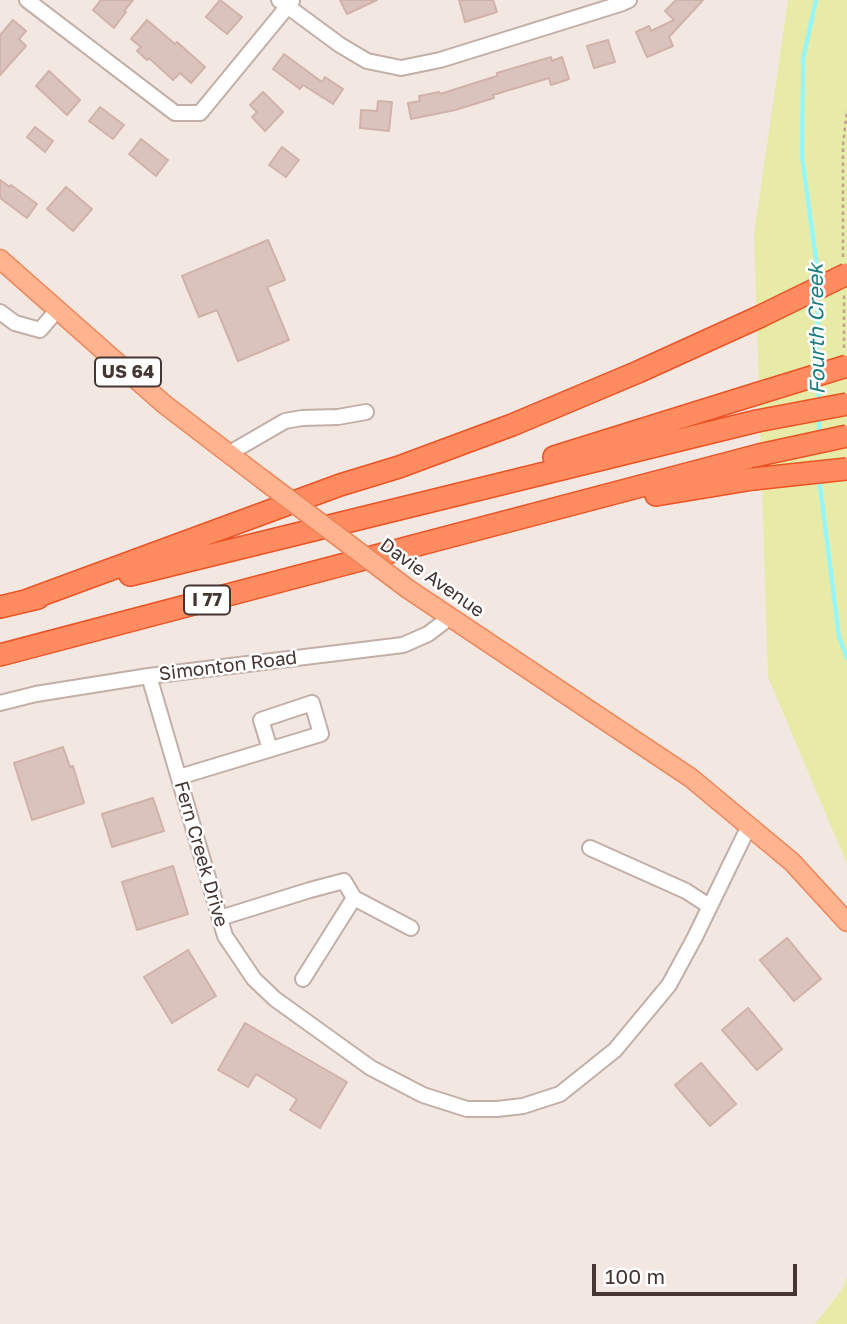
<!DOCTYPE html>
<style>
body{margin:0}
#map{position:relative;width:847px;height:1324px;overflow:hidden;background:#f3e7e2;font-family:"Golos Text",sans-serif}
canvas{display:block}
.scale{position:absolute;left:592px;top:1264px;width:205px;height:32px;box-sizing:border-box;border:4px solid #453632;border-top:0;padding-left:9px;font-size:21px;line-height:24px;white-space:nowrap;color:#453632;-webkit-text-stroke:5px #fff;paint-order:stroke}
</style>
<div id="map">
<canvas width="847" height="1324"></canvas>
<div class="scale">100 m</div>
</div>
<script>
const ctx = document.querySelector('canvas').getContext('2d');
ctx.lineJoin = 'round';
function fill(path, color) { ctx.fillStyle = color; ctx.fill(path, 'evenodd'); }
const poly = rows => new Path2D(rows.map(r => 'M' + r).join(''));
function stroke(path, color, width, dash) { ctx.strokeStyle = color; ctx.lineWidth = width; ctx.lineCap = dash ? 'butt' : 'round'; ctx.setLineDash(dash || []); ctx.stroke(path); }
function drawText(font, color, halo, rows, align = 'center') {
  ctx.font = font + ' "Golos Text",sans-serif'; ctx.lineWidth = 5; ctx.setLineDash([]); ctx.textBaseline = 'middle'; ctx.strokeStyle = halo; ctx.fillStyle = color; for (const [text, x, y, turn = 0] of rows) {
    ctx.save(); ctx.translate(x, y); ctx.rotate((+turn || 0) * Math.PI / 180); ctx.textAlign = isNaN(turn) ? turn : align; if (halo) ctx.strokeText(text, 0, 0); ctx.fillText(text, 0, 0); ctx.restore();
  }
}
fill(poly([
 [788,0,847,0,847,864,768,677,754,234],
 [847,1277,847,1324,815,1324,843,1288]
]), '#e8eba7');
stroke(poly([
 [816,0,803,59,802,156,817,267,818,280],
 [818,296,818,368],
 [818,380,819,403],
 [819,415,819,434],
 [819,478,839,637,847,658]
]), '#98f5f6', 4.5);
const building = poly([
 [101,0,133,0,124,11,126,12,114,28,93,10,101,0],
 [220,0,242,17,227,34,206,17,220,0],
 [340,0,377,0,347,14,340,0],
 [459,0,493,0,497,12,465,22,459,0],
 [676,0,703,0,669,37,673,46,647,57,636,32,649,26,651,31,674,20,665,11,676,0],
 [13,20,26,31,19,39,26,46,0,75,0,35,13,20],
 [147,20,175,44,177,42,205,67,191,83,180,73,173,80,149,58,147,60,137,51,141,47,131,39,147,20],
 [608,40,615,62,594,68,587,46,608,40],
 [284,54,322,82,325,77,343,89,333,104,303,85,300,89,273,69,284,54],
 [551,57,552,61,562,57,569,79,551,85,549,78,493,95,494,98,455,110,411,119,408,103,420,101,419,96,439,92,440,94,497,76,497,73,551,57],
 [49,71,80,100,67,115,36,86,49,71],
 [263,92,283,112,265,131,252,117,257,112,250,105,263,92],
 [378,101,392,102,389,131,360,128,361,110,377,111,378,101],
 [100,107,124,125,113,139,89,121,100,107],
 [35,127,53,141,45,152,27,137,35,127],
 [141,139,168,160,156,176,129,154,141,139],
 [282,147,299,160,286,177,269,165,282,147],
 [0,180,10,187,11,185,37,204,27,218,0,198,0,180],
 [66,187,92,209,73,231,47,209,66,187],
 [268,240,285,280,267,287,289,340,238,361,217,310,199,317,182,276,268,240],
 [63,747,70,767,73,766,84,803,32,820,14,763,63,747],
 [153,798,164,831,112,847,102,814,153,798],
 [173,866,188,914,137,930,122,882,173,866],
 [787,938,821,979,794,1001,760,960,787,938],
 [188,950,216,996,172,1023,144,977,188,950],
 [748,1008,782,1049,757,1070,722,1030,748,1008],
 [245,1023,347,1082,320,1128,290,1110,297,1099,256,1074,248,1087,218,1070,245,1023],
 [701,1063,736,1104,710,1126,675,1085,701,1063]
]);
fill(building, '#dbc3bd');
stroke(building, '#d1b2a9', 2);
const minor = poly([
 [27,0,175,113,200,113,292,1],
 [279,0,340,45,367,61,401,68,440,60,620,4,629,0],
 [0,312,15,323,40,330,58,309],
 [228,454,285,421,302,418,338,417,366,412],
 [149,676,225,936,254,979,275,999,371,1068,423,1095,467,1109,497,1109,523,1106,560,1094,615,1050,669,985,695,937,749,826],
 [0,703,36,694,149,676,403,645,428,634,449,618],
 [179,777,321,734,312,703,261,720,270,749],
 [590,848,686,891,709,906],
 [220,918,310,890,344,881,354,898,411,928],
 [303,979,354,898]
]);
const major = poly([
 [0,259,164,404,262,479],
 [408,589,691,778,792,862,847,922]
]);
const highway = poly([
 [554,457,756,394],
 [656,495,753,479],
 [130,575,757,421],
 [25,601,340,485,399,467,512,425,638,372,759,317],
 [0,607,38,598],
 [0,655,759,455]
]);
stroke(minor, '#c2afa7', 18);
stroke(major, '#ee8455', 21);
stroke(highway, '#eb5324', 24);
stroke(poly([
 [843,257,843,145,847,110],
 [844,348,844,295]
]), '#c2a094', 2.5, [3.5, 3.5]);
stroke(minor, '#fff', 14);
stroke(major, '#ffb38f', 18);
stroke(highway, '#ff8c61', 21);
const majorBridge = poly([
 [262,479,408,589]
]);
const highwayBridge = poly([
 [759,317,847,274],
 [756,394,847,366],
 [757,421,847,404],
 [759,455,847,436],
 [753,479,847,469]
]);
stroke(majorBridge, '#ee8455', 21, []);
stroke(highwayBridge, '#eb5324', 24, []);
stroke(majorBridge, '#ffb38f', 18);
stroke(highwayBridge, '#ff8c61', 21);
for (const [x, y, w] of [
 [128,372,66],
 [207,600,46]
]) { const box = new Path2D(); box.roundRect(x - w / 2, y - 14.5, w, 29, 5); ctx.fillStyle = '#fff'; ctx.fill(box); stroke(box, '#453632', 2); }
drawText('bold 18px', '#453632', null, [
 ["US 64",128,372],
 ["I 77",207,600]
]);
drawText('19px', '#453632', '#fff', [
 ["Davie Avenue",432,578,35],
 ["Simonton Road",228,666,-7],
 ["Fern Creek Drive",201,854,74]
]);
drawText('italic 21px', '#1d7c7e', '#fff', [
 ["Fourth Creek",817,329,-91]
]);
</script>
